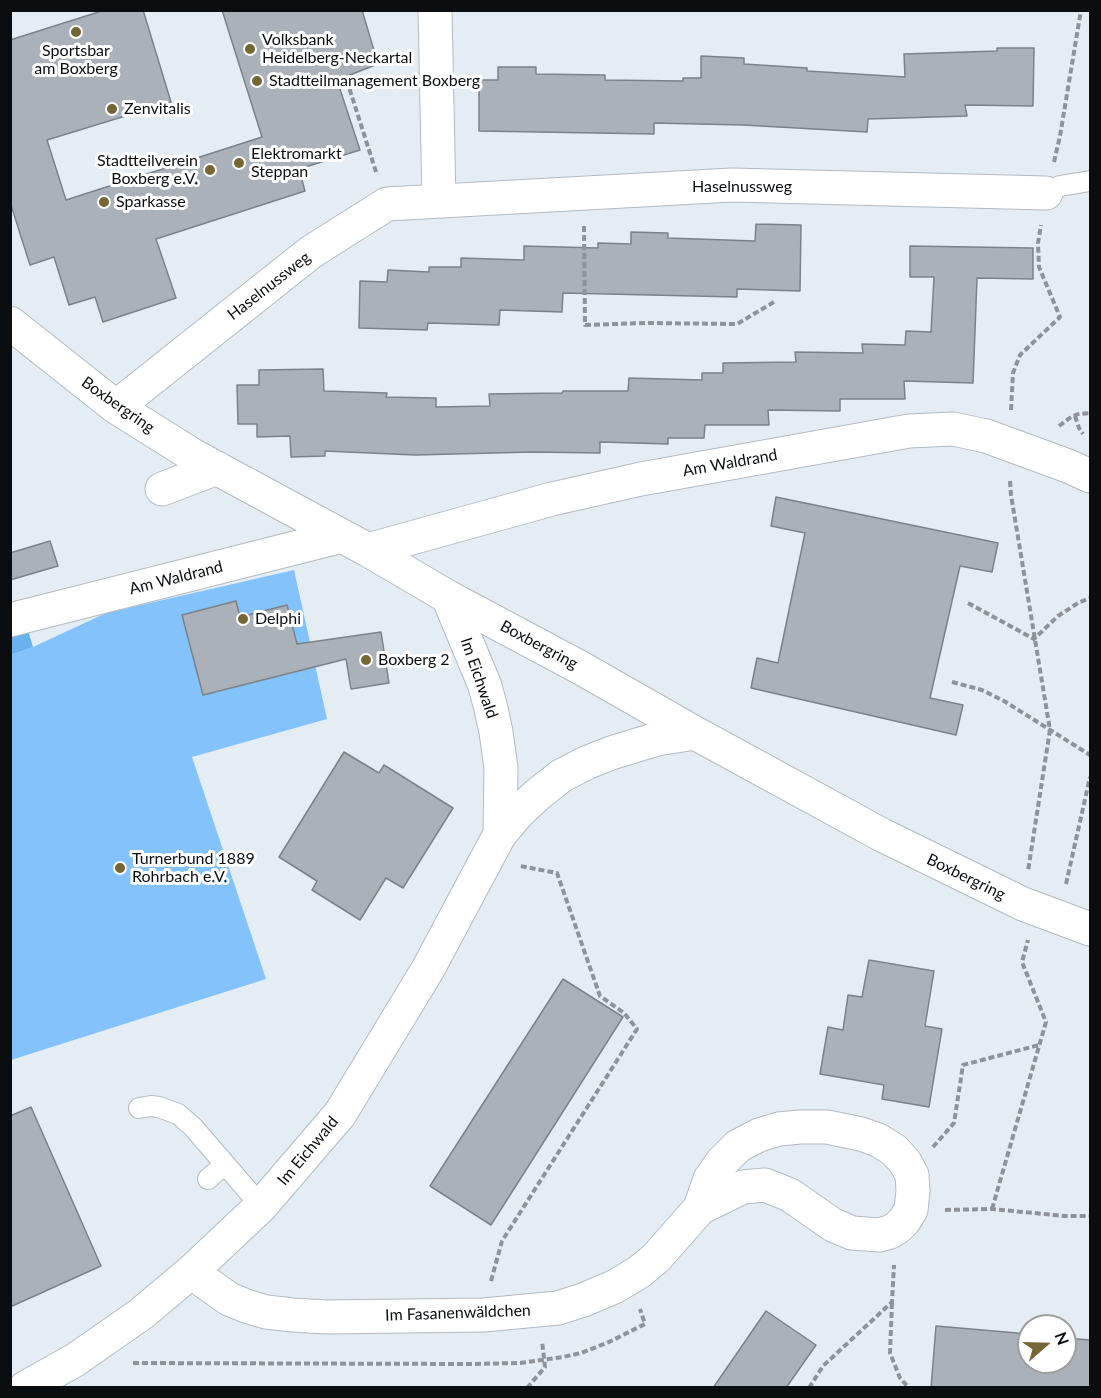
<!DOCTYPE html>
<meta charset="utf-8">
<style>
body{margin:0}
#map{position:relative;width:1101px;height:1398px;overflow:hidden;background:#e5edf4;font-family:Lato,sans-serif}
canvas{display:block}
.frame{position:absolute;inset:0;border:12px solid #0b0e10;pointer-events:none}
.north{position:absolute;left:1017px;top:1314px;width:60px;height:60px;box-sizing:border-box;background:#fff;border:2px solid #9d9f9f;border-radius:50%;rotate:70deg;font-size:16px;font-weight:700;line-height:24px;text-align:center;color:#0b0e10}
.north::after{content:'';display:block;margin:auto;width:21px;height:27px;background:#756634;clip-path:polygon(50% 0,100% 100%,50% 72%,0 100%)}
</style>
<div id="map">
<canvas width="1101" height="1398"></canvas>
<div class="frame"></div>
<div class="north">N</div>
</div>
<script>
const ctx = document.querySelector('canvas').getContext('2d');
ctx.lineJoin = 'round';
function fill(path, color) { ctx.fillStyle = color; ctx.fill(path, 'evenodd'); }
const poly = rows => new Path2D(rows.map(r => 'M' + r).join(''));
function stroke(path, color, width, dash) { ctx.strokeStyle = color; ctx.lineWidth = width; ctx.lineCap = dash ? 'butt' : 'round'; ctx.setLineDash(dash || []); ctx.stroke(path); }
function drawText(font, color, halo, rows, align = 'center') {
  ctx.font = font + ' Lato,sans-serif'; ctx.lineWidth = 6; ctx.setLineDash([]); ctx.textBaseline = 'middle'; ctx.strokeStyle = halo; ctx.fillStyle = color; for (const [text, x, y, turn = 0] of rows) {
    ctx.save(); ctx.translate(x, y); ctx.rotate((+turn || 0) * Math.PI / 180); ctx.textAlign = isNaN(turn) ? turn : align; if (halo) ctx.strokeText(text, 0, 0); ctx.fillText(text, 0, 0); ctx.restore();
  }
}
fill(poly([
 [294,570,327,719,192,757,266,979,11,1060,11,655,33,647,106,613]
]), '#83c2fa');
fill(poly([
 [26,624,33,647,11,655,11,628]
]), '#69b1f0');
const building = poly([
 [105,10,143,10,171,102,47,140,66,200,262,137,222,10,362,10,378,64,337,80,360,150,299,169,305,191,156,239,176,298,103,322,95,297,69,305,54,257,30,265,10,202,10,40,105,10],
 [997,48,1034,48,1033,106,965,105,967,116,868,119,867,132,743,125,654,123,654,134,479,131,479,80,498,80,498,67,536,67,536,74,605,75,605,80,683,81,683,78,701,78,701,56,744,58,744,64,807,68,807,71,905,77,904,54,997,51,997,48],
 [756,224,801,225,800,291,737,289,737,297,563,293,562,312,500,310,499,325,428,323,427,330,359,328,360,281,387,282,388,270,429,272,429,267,461,267,461,258,524,260,524,246,598,248,598,243,631,244,631,232,668,233,668,238,755,241,756,224],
 [910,246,1033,248,1033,279,977,278,973,383,904,381,905,399,840,399,840,411,768,410,769,425,705,425,704,438,668,438,668,444,600,442,600,453,533,452,415,455,325,451,325,456,291,457,290,436,257,437,257,424,238,424,237,385,259,385,259,370,323,369,324,391,387,393,386,397,436,398,436,407,490,406,489,394,562,393,563,391,628,391,629,378,702,380,702,373,723,373,723,363,796,362,795,352,863,353,862,344,905,345,906,331,931,332,934,277,910,277,910,246],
 [776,497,998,543,992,572,960,566,930,698,963,705,956,735,751,688,757,658,778,663,805,533,771,526,776,497],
 [50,541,58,566,10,580,10,553,50,541],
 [236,601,240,617,287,605,297,644,381,632,389,683,351,689,346,659,203,695,182,615,236,601],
 [344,752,379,773,384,765,453,808,403,888,386,878,360,920,312,890,317,881,279,857,344,752],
 [869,960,934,971,925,1026,942,1029,929,1107,882,1099,884,1085,820,1074,828,1027,843,1030,848,995,862,997,869,960],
 [563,979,623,1017,491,1225,430,1186,563,979],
 [31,1107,101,1266,10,1307,10,1116,31,1107],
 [766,1311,816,1345,786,1388,713,1388,766,1311],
 [936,1326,1029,1334,1029,1362,1065,1362,1065,1338,1090,1340,1090,1388,931,1388,936,1326]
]);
fill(building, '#aab1b8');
stroke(building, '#7b8289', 1.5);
const service = poly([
 [1046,193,1060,186,1090,181],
 [139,1108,151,1106,159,1107,178,1114,193,1127,261,1206],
 [208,1179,225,1164]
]);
const minor = poly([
 [435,10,439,201],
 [10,323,116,407,194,456,368,550,448,597,581,668,695,733,882,835,1023,904,1090,929],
 [116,407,311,252,387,204,732,185,1046,193],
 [162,489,217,468],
 [368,550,552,499,641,479,909,431,953,429,986,436,1068,466,1090,476],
 [448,597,485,686,491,709,496,732,501,768,500,834],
 [10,620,342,536],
 [191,1272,229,1299,246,1306,266,1312,293,1315,326,1317,484,1315,558,1308,583,1300,614,1287,639,1272,656,1258,700,1208,743,1187,765,1185,790,1195,833,1225,852,1233,879,1235,890,1232,898,1227,904,1221,911,1210,913,1191,912,1175,905,1162,894,1150,878,1140,861,1134,827,1127,800,1127,779,1129,759,1135,738,1146,722,1162,710,1179,700,1208],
 [25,1388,75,1360,141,1314,191,1272,261,1206,340,1114,428,969,500,834,519,812,537,795,561,776,586,763,611,753,657,739,695,733]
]);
stroke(service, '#b3bac1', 22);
stroke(minor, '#b3bac1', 35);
stroke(poly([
 [338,84,347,81,377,175],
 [1054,162,1060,136,1081,10],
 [584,226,585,325,646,323,737,324,774,302],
 [1011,410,1013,373,1020,355,1060,317,1039,267,1038,243,1041,225],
 [1075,416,1079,428,1083,434],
 [1059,426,1071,417,1078,414,1090,413],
 [1010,481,1011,495,1050,730,1028,871],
 [968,603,1034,639,1058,616,1078,603,1090,598],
 [952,682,982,690,1004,701,1090,755],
 [1066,884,1090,777],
 [933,1147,954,1123,963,1065,1039,1045],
 [992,1209,1046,1022,1022,962,1028,940],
 [945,1210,992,1209,1065,1216,1090,1216],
 [491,1281,502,1241,637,1029,624,1013,600,996,557,873,520,866],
 [892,1303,890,1353,900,1378,909,1388],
 [133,1363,471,1364,520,1363,563,1357,581,1353,609,1342,645,1324,640,1309],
 [527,1388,545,1367,542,1341],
 [809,1388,823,1366,892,1302,894,1265]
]), '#8d9397', 4, [6, 3]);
stroke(service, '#fff', 20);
stroke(minor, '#fff', 33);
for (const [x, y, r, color] of [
 [76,32,6,"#756634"],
 [250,49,6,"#756634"],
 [257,81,6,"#756634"],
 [112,109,6,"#756634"],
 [239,163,6,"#756634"],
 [210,170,6,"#756634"],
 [104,202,6,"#756634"],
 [243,619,6,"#756634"],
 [366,660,6,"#756634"],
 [120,868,6,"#756634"]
]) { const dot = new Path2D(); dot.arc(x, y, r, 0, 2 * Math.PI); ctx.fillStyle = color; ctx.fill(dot); stroke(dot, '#fff', 2); }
drawText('16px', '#0b0e10', '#fff', [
 ["Volksbank",262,40],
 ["Heidelberg-Neckartal",262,58],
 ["Sportsbar",76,51,"center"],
 ["am Boxberg",76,69,"center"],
 ["Stadtteilmanagement Boxberg",269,81],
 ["Zenvitalis",124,109],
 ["Elektromarkt",251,154],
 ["Steppan",251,172],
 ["Stadtteilverein",198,161,"right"],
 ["Boxberg e.V.",198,179,"right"],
 ["Sparkasse",116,202],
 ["Delphi",255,619],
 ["Boxberg 2",378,660],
 ["Turnerbund 1889",132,859],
 ["Rohrbach e.V.",132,877]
], 'left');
drawText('16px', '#0b0e10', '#fff', [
 ["Haselnussweg",742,187],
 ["Haselnussweg",269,286,-38],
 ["Boxbergring",118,405,35],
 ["Am Waldrand",730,463,-10],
 ["Am Waldrand",176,578,-14],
 ["Boxbergring",539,645,28],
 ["Im Eichwald",479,678,71],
 ["Boxbergring",966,877,26],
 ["Im Eichwald",308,1151,-50],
 ["Im Fasanenwäldchen",458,1313,-2]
]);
</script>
